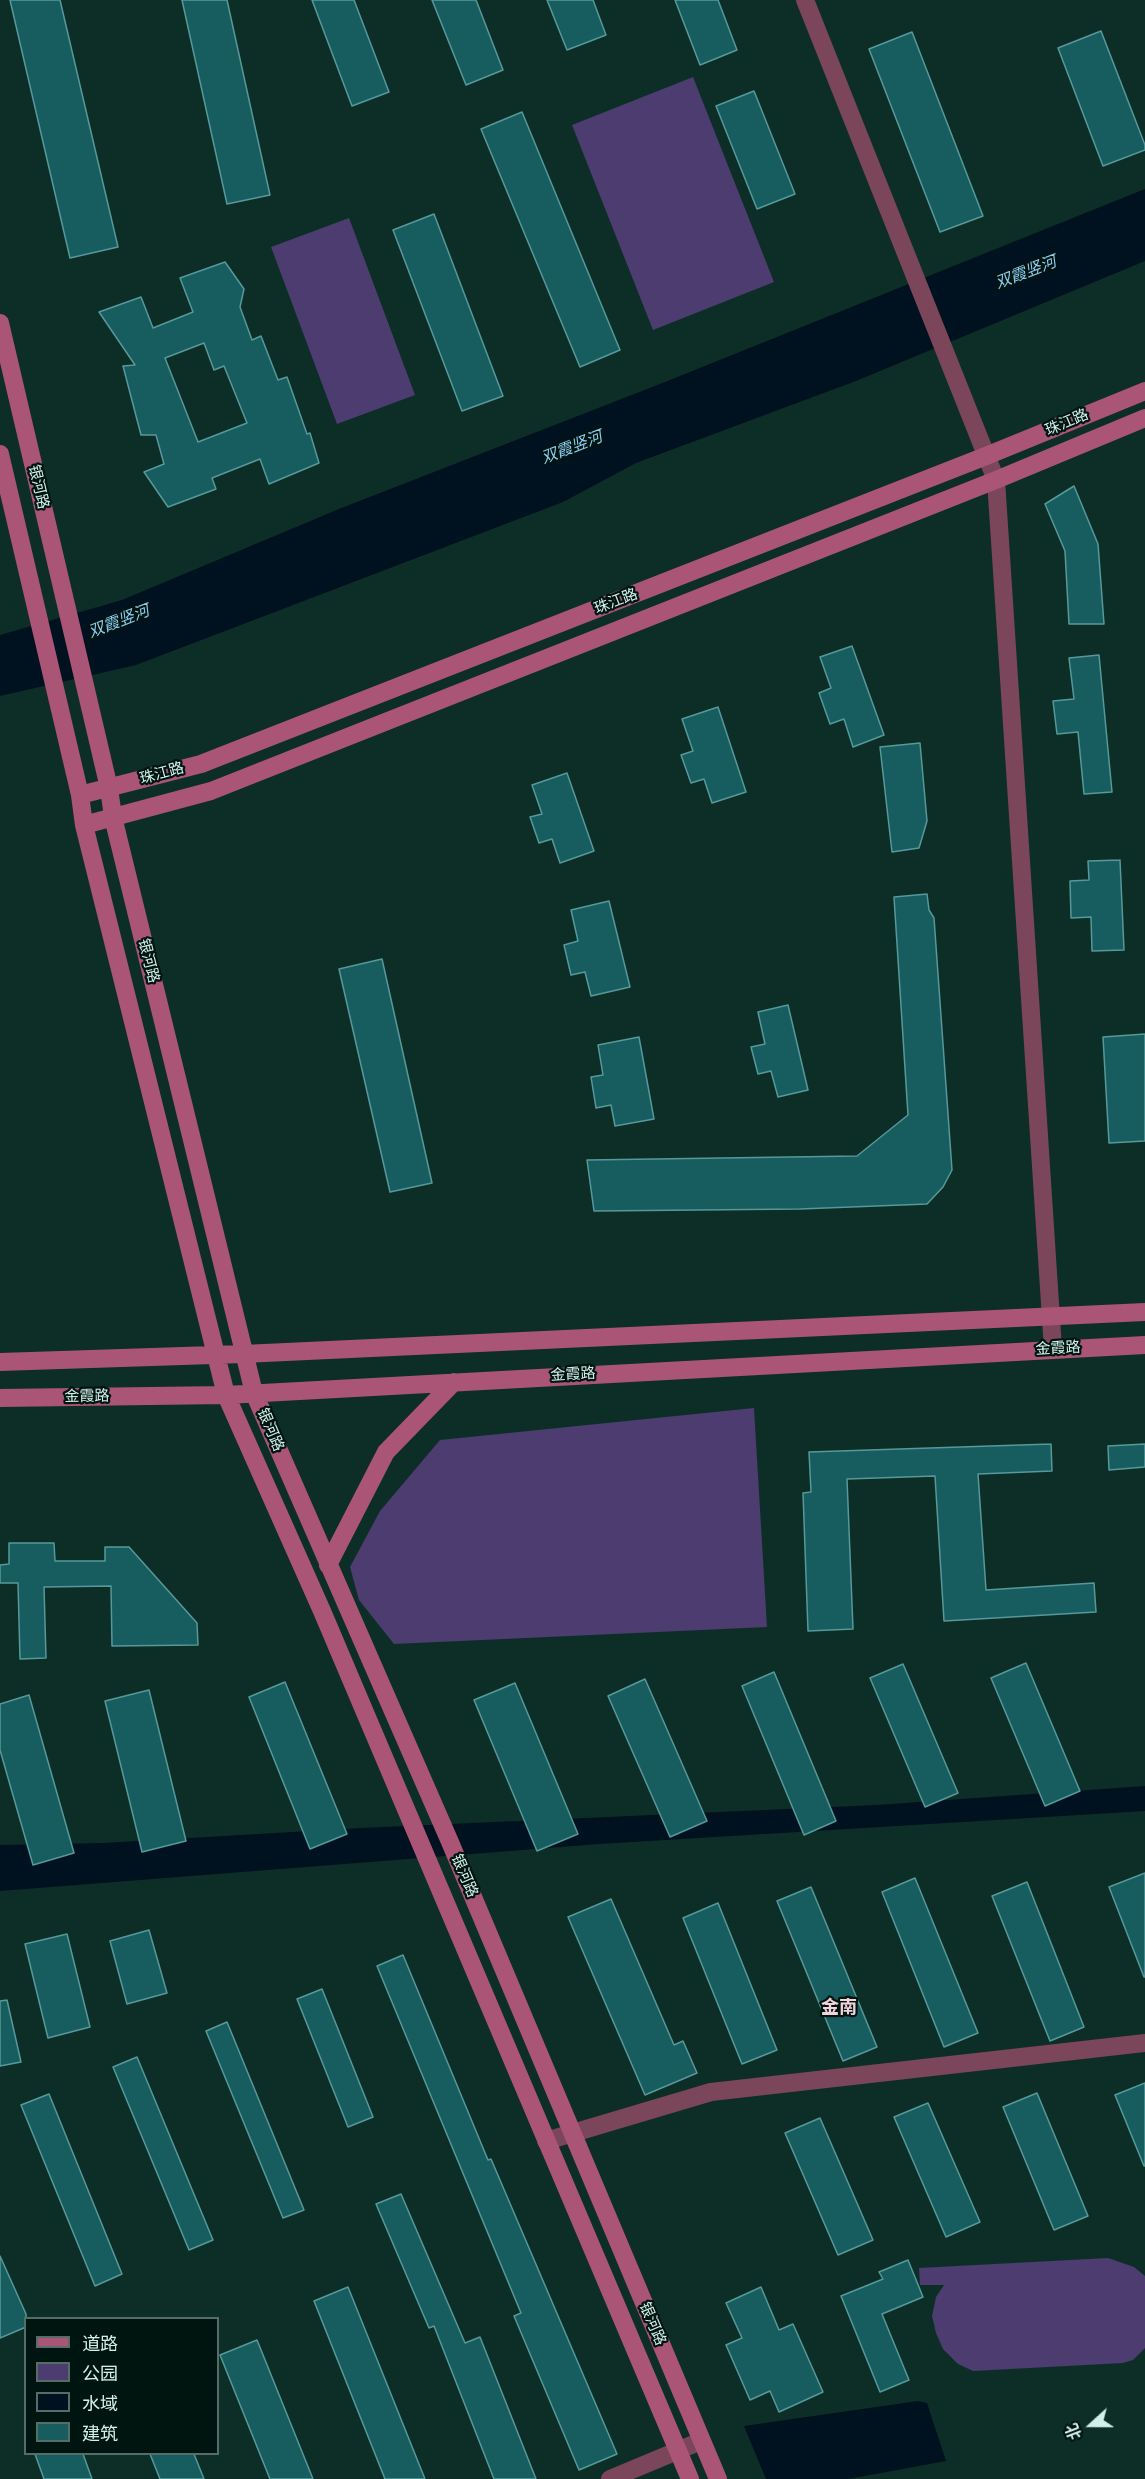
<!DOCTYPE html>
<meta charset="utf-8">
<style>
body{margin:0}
#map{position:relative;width:1145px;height:2479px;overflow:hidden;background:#0d2e27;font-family:"Varela Round","Noto Sans SC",sans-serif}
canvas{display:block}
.legend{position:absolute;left:24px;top:2317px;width:195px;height:138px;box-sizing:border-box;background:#001510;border:2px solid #546d66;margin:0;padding:8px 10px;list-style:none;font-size:18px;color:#d2f0e8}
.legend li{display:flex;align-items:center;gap:12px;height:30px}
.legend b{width:30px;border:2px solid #546d66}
.north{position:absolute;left:1061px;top:2395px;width:60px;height:60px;-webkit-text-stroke:4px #001510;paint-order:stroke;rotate:249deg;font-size:16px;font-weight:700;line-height:24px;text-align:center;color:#d2f0e8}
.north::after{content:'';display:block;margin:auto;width:21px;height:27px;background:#d2f0e8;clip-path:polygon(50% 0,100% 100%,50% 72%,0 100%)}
</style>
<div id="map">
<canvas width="1145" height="2479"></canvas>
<ul class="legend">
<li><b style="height:8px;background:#aa5576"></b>道路</li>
<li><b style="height:16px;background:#4c3c6f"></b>公园</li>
<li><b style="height:16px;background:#00111f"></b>水域</li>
<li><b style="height:16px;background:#175d5f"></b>建筑</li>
</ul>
<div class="north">北</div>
</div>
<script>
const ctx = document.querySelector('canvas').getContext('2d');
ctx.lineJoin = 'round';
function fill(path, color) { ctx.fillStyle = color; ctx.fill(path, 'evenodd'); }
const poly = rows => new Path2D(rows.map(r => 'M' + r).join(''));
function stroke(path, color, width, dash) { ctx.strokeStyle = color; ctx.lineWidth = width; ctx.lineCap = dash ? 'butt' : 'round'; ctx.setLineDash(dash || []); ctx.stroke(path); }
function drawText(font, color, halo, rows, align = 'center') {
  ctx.font = font + ' "Varela Round","Noto Sans SC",sans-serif'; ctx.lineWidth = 4.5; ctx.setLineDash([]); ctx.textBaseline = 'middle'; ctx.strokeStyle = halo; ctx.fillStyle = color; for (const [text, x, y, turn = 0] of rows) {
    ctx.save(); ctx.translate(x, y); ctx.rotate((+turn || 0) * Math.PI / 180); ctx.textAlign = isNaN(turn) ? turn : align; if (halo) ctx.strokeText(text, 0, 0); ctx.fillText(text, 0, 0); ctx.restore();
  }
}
fill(poly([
 [693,77,774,282,653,330,572,125],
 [349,218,415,395,337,424,271,247],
 [754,1408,767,1627,394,1644,359,1600,350,1567,380,1511,440,1440],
 [1108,2258,1134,2267,1145,2276,1145,2348,1133,2360,1123,2363,973,2371,958,2364,943,2349,936,2333,932,2316,936,2297,944,2285,920,2285,919,2268]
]), '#4c3c6f');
fill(poly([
 [1145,189,1145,261,856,381,636,463,563,502,136,665,0,696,0,635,122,600,339,509,665,382],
 [1145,1786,1145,1811,599,1844,0,1891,0,1845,103,1843,361,1828,877,1805],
 [918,2401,927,2403,946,2461,848,2479,766,2479,744,2426]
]), '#00111f');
const building = poly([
 [10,0,60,0,118,247,70,258,10,0],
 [182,0,227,0,270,195,227,204,182,0],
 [312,0,354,0,389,92,352,106,312,0],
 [432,0,476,0,503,70,466,85,432,0],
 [547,0,593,0,606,35,567,50,547,0],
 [675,0,718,0,737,50,700,65,675,0],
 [1101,31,1145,145,1145,150,1103,166,1058,48,1101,31],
 [912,32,983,216,940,232,869,49,912,32],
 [754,91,795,194,757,209,716,106,754,91],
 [522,112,620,350,580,367,481,129,522,112],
 [434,214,503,396,462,411,393,230,434,214],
 [225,262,244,289,240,307,252,340,261,336,278,380,287,377,307,434,310,433,319,463,269,484,260,459,212,478,216,489,168,507,144,472,164,464,156,435,141,435,123,366,135,365,99,312,141,297,153,328,193,312,180,278,225,262],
 [204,343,214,370,224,366,247,423,198,442,165,358,204,343],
 [1074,486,1098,544,1104,624,1069,624,1065,551,1045,504,1074,486],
 [852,646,884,735,853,747,844,719,830,724,819,693,831,688,820,657,852,646],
 [1099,655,1112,792,1084,794,1078,732,1057,734,1053,701,1074,699,1069,658,1099,655],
 [718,707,746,792,712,803,704,779,691,783,681,755,693,751,682,719,718,707],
 [920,743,927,821,919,848,892,852,880,747,920,743],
 [567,773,594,851,560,863,552,839,539,843,530,817,542,814,532,785,567,773],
 [1120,860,1124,950,1092,951,1091,917,1071,918,1070,881,1089,880,1088,861,1120,860],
 [927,894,929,910,934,918,952,1170,943,1187,927,1204,800,1209,594,1211,587,1160,857,1156,908,1115,894,897,927,894],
 [609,901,630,987,591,996,585,972,571,975,564,945,578,941,571,910,609,901],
 [382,959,432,1183,390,1192,339,969,382,959],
 [788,1005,808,1090,778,1097,771,1071,758,1074,751,1047,765,1044,758,1012,788,1005],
 [1145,1034,1145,1141,1109,1143,1103,1037,1145,1034],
 [639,1037,654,1119,615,1126,611,1105,596,1108,591,1077,603,1075,598,1045,639,1037],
 [1051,1444,1052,1471,978,1474,986,1590,1094,1583,1096,1612,944,1621,935,1476,847,1479,853,1629,808,1631,803,1493,811,1492,809,1452,1051,1444],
 [1145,1444,1145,1467,1109,1470,1108,1446,1145,1444],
 [9,1543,54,1543,55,1561,105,1561,105,1547,129,1547,197,1623,198,1645,112,1646,111,1586,44,1587,46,1658,20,1659,18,1583,0,1583,0,1565,9,1564,9,1543],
 [1026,1663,1080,1791,1045,1806,991,1678,1026,1663],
 [903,1664,958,1793,925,1807,870,1678,903,1664],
 [774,1672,836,1821,804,1835,742,1686,774,1672],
 [645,1679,707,1821,670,1837,608,1696,645,1679],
 [285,1682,347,1834,310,1849,249,1697,285,1682],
 [515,1683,578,1834,537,1851,474,1700,515,1683],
 [149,1690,186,1841,142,1852,105,1701,149,1690],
 [29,1695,74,1853,33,1865,0,1750,0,1704,29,1695],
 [1145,1873,1145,1977,1144,1977,1109,1887,1145,1873],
 [915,1878,978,2033,944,2047,882,1892,915,1878],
 [1027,1882,1084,2027,1050,2041,992,1896,1027,1882],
 [811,1887,877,2047,843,2061,777,1901,811,1887],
 [611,1899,674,2045,683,2041,697,2073,645,2095,568,1917,611,1899],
 [718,1903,777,2050,742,2064,683,1918,718,1903],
 [149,1930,167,1993,127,2004,110,1941,149,1930],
 [67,1934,90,2027,48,2038,25,1944,67,1934],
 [403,1955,488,2160,491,2159,617,2454,579,2470,514,2316,521,2313,377,1966,403,1955],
 [322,1989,373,2117,348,2127,297,1999,322,1989],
 [7,2000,21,2062,0,2066,0,2001,7,2000],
 [227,2022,304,2210,283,2218,206,2031,227,2022],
 [137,2057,213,2240,189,2250,113,2067,137,2057],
 [1145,2083,1145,2166,1144,2166,1115,2095,1145,2083],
 [1037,2093,1088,2216,1054,2230,1003,2107,1037,2093],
 [49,2094,122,2274,95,2286,21,2105,49,2094],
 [928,2103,980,2222,946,2237,894,2117,928,2103],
 [820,2118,873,2240,838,2255,785,2133,820,2118],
 [401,2194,465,2343,480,2337,536,2479,494,2479,434,2326,429,2328,376,2204,401,2194],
 [0,2256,26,2314,26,2327,0,2338,0,2256],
 [908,2260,923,2297,882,2314,909,2380,880,2392,841,2296,883,2279,879,2272,908,2260],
 [348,2287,425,2479,385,2479,314,2301,348,2287],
 [761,2287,779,2330,793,2324,823,2392,779,2412,770,2391,750,2400,726,2345,742,2338,726,2303,761,2287],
 [257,2340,313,2479,270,2479,220,2355,257,2340],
 [35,2454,83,2454,92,2479,44,2479,35,2454],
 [150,2454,194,2454,204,2479,160,2479,150,2454]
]);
fill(building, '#175d5f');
stroke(building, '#57999a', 1.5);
stroke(poly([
 [805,0,996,480,1053,1349],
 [546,2141,711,2092,1145,2043],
 [610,2479,701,2441]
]), '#7b4659', 18);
stroke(poly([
 [0,323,109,788,113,817,254,1393,450,1842,718,2479],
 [0,454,80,795,84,825,226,1395,322,1611,690,2479],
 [80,795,201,764,986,456,1145,391],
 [84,825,211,791,996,480,1145,418],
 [0,1362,243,1354,1145,1312],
 [0,1398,226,1395,1145,1345],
 [328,1565,386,1452,454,1382]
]), '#aa5576', 18);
drawText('15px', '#d2f0e8', '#001510', [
 ["珠江路",1067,423,-23],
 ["银河路",38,487,77],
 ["珠江路",616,602,-21],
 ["珠江路",162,774,-15],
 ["银河路",148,961,76],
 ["金霞路",1058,1349,-3],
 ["金霞路",573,1375,-3],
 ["金霞路",87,1397,-1],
 ["银河路",270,1430,67],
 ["银河路",464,1876,67],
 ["银河路",652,2324,67]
]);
drawText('italic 16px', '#8dcbf3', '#001510', [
 ["双霞竖河",1026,273,-21],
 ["双霞竖河",572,448,-21],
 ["双霞竖河",119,622,-21]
]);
drawText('bold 18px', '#f4d3dd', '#001510', [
 ["金南",839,2008]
]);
</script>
